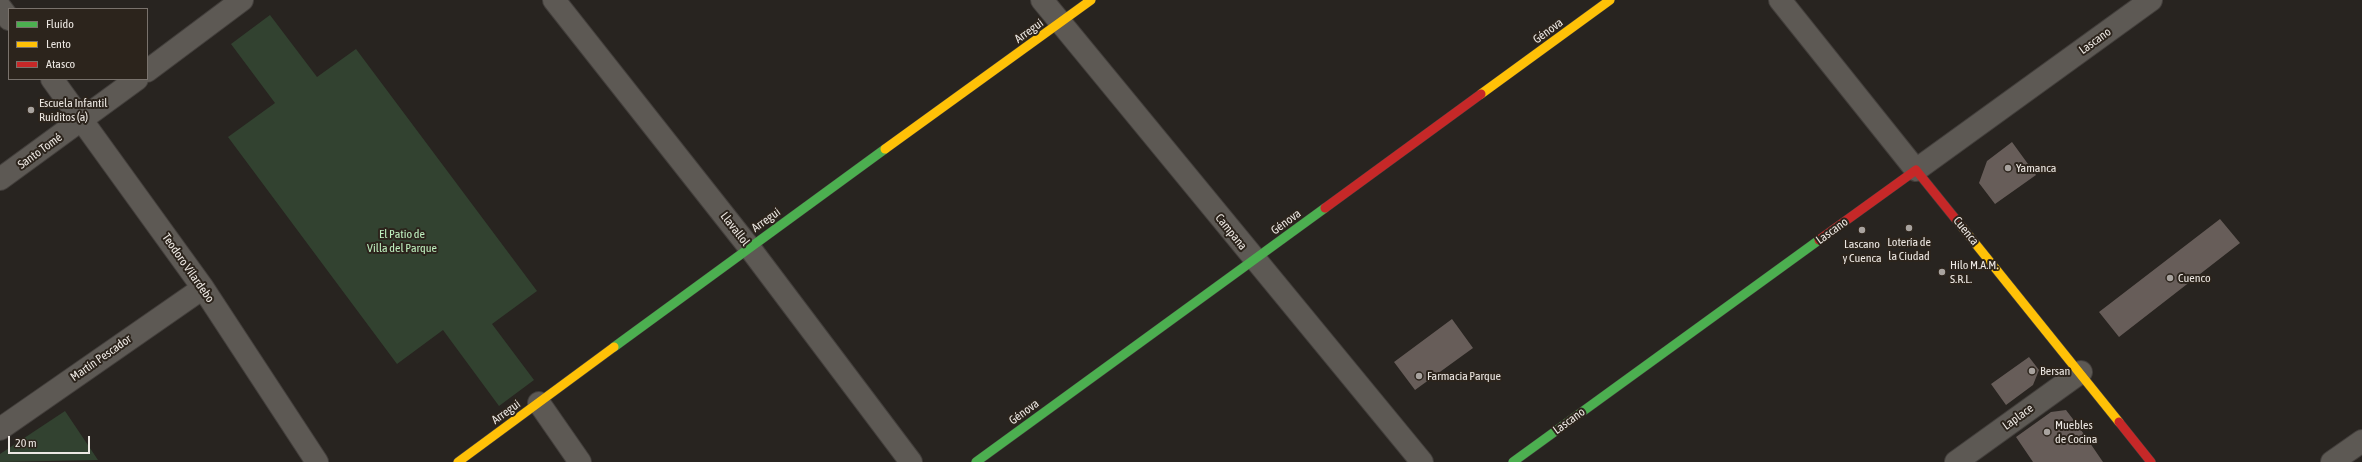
<!DOCTYPE html>
<meta charset="utf-8">
<style>
body{margin:0}
#map{position:relative;width:2362px;height:462px;overflow:hidden;background:#282420;font-family:"Asap Condensed",sans-serif}
canvas{display:block}
.legend{position:absolute;left:8px;top:8px;width:140px;height:72px;box-sizing:border-box;background:#2c241c;border:1px solid #79726c;margin:0;padding:5px 7px;list-style:none;font-size:12px;color:#ede8e3}
.legend li{display:flex;align-items:center;gap:8px;height:20px}
.legend b{width:20px;border:1px solid #79726c}
.scale{position:absolute;left:8px;top:436px;width:82px;height:18px;box-sizing:border-box;border:2px solid #ede8e3;border-top:0;padding-left:5px;font-size:12px;line-height:14px;white-space:nowrap;color:#ede8e3;-webkit-text-stroke:3px #2c241c;paint-order:stroke}
</style>
<div id="map">
<canvas width="2362" height="462"></canvas>
<ul class="legend">
<li><b style="height:5px;background:#4caf50"></b>Fluido</li>
<li><b style="height:5px;background:#ffc107"></b>Lento</li>
<li><b style="height:5px;background:#c62828"></b>Atasco</li>
</ul>
<div class="scale">20 m</div>
</div>
<script>
const ctx = document.querySelector('canvas').getContext('2d');
ctx.lineJoin = 'round';
function fill(path, color) { ctx.fillStyle = color; ctx.fill(path, 'evenodd'); }
const poly = rows => new Path2D(rows.map(r => 'M' + r).join(''));
function stroke(path, color, width, dash) { ctx.strokeStyle = color; ctx.lineWidth = width; ctx.lineCap = dash ? 'butt' : 'round'; ctx.setLineDash(dash || []); ctx.stroke(path); }
function drawText(font, color, halo, rows, align = 'center') {
  ctx.font = font + ' "Asap Condensed",sans-serif'; ctx.lineWidth = 4; ctx.setLineDash([]); ctx.textBaseline = 'middle'; ctx.strokeStyle = halo; ctx.fillStyle = color; for (const [text, x, y, turn = 0] of rows) {
    ctx.save(); ctx.translate(x, y); ctx.rotate((+turn || 0) * Math.PI / 180); ctx.textAlign = isNaN(turn) ? turn : align; if (halo) ctx.strokeText(text, 0, 0); ctx.fillText(text, 0, 0); ctx.restore();
  }
}
fill(poly([
 [270,15,317,77,356,49,537,291,492,324,534,380,499,406,443,330,397,364,228,137,275,103,231,44],
 [65,411,98,460,0,462,0,454]
]), '#324230');
fill(poly([
 [2012,142,2036,175,1995,204,1979,183,1987,161],
 [2220,219,2240,243,2119,337,2099,312],
 [1452,319,1473,348,1415,390,1394,362],
 [2029,357,2039,370,2033,385,2006,405,1991,384],
 [2066,410,2079,427,2103,462,2033,462,2016,437,2051,412]
]), '#675d59');
const street = poly([
 [554,0,749,247,911,462],
 [1042,0,1422,462],
 [1780,0,1916,170,2151,0],
 [0,7,9,19],
 [147,71,242,0],
 [52,79,203,288,317,462],
 [0,179,137,79],
 [539,403,580,462],
 [0,429,203,288],
 [1956,462,2081,372],
 [2332,462,2362,441]
]);
const fast = poly([
 [614,347,885,149],
 [976,462,1325,208],
 [1513,462,1819,240]
]);
const slow = poly([
 [1481,94,1610,0],
 [885,149,1091,0],
 [1962,227,2119,422],
 [458,462,614,347]
]);
const jam = poly([
 [1325,208,1481,94],
 [1819,240,1916,170,1962,227],
 [2119,422,2151,462]
]);
stroke(street, '#433f3c', 24);
stroke(fast, '#433f3c', 10);
stroke(slow, '#433f3c', 10);
stroke(jam, '#433f3c', 10);
stroke(street, '#5d5954', 22);
stroke(fast, '#4caf50', 9);
stroke(slow, '#ffc107', 9);
stroke(jam, '#c62828', 9);
for (const [x, y, r, color] of [
 [31,110,4,"#a8a39f"],
 [2008,168,4,"#a8a39f"],
 [1909,228,4,"#a8a39f"],
 [1862,230,4,"#a8a39f"],
 [1942,272,4,"#a8a39f"],
 [2170,278,4,"#a8a39f"],
 [2032,371,4,"#a8a39f"],
 [1419,376,4,"#a8a39f"],
 [2047,432,4,"#a8a39f"]
]) { const dot = new Path2D(); dot.arc(x, y, r, 0, 2 * Math.PI); ctx.fillStyle = color; ctx.fill(dot); stroke(dot, '#2c241c', 1.5); }
drawText('12px', '#ede8e3', '#2c241c', [
 ["Arregui",1029,31,-36],
 ["Génova",1548,31,-36],
 ["Lascano",2095,41,-36],
 ["Santo Tomé",40,151,-36],
 ["Arregui",766,220,-36],
 ["Génova",1286,222,-36],
 ["Llavallol",735,229,52],
 ["Lascano",1832,231,-36],
 ["Cuenca",1966,231,51],
 ["Campana",1231,232,51],
 ["Teodoro Vilardebo",188,268,55],
 ["Martín Pescador",101,358,-35],
 ["Arregui",506,412,-36],
 ["Génova",1024,412,-36],
 ["Laplace",2018,417,-36],
 ["Lascano",1569,421,-36]
]);
drawText('12px', '#ede8e3', '#2c241c', [
 ["Escuela Infantil",39,103],
 ["Ruiditos (a)",39,117],
 ["Yamanca",2016,168],
 ["Lotería de",1909,242,"center"],
 ["la Ciudad",1909,256,"center"],
 ["Lascano",1862,244,"center"],
 ["y Cuenca",1862,258,"center"],
 ["Hilo M.A.M.",1950,265],
 ["S.R.L.",1950,279],
 ["Cuenco",2178,278],
 ["Bersan",2040,371],
 ["Farmacia Parque",1427,376],
 ["Muebles",2055,425],
 ["de Cocina",2055,439]
], 'left');
drawText('12px', '#bff0bf', '#2c241c', [
 ["El Patio de",402,234],
 ["Villa del Parque",402,248]
]);
</script>
